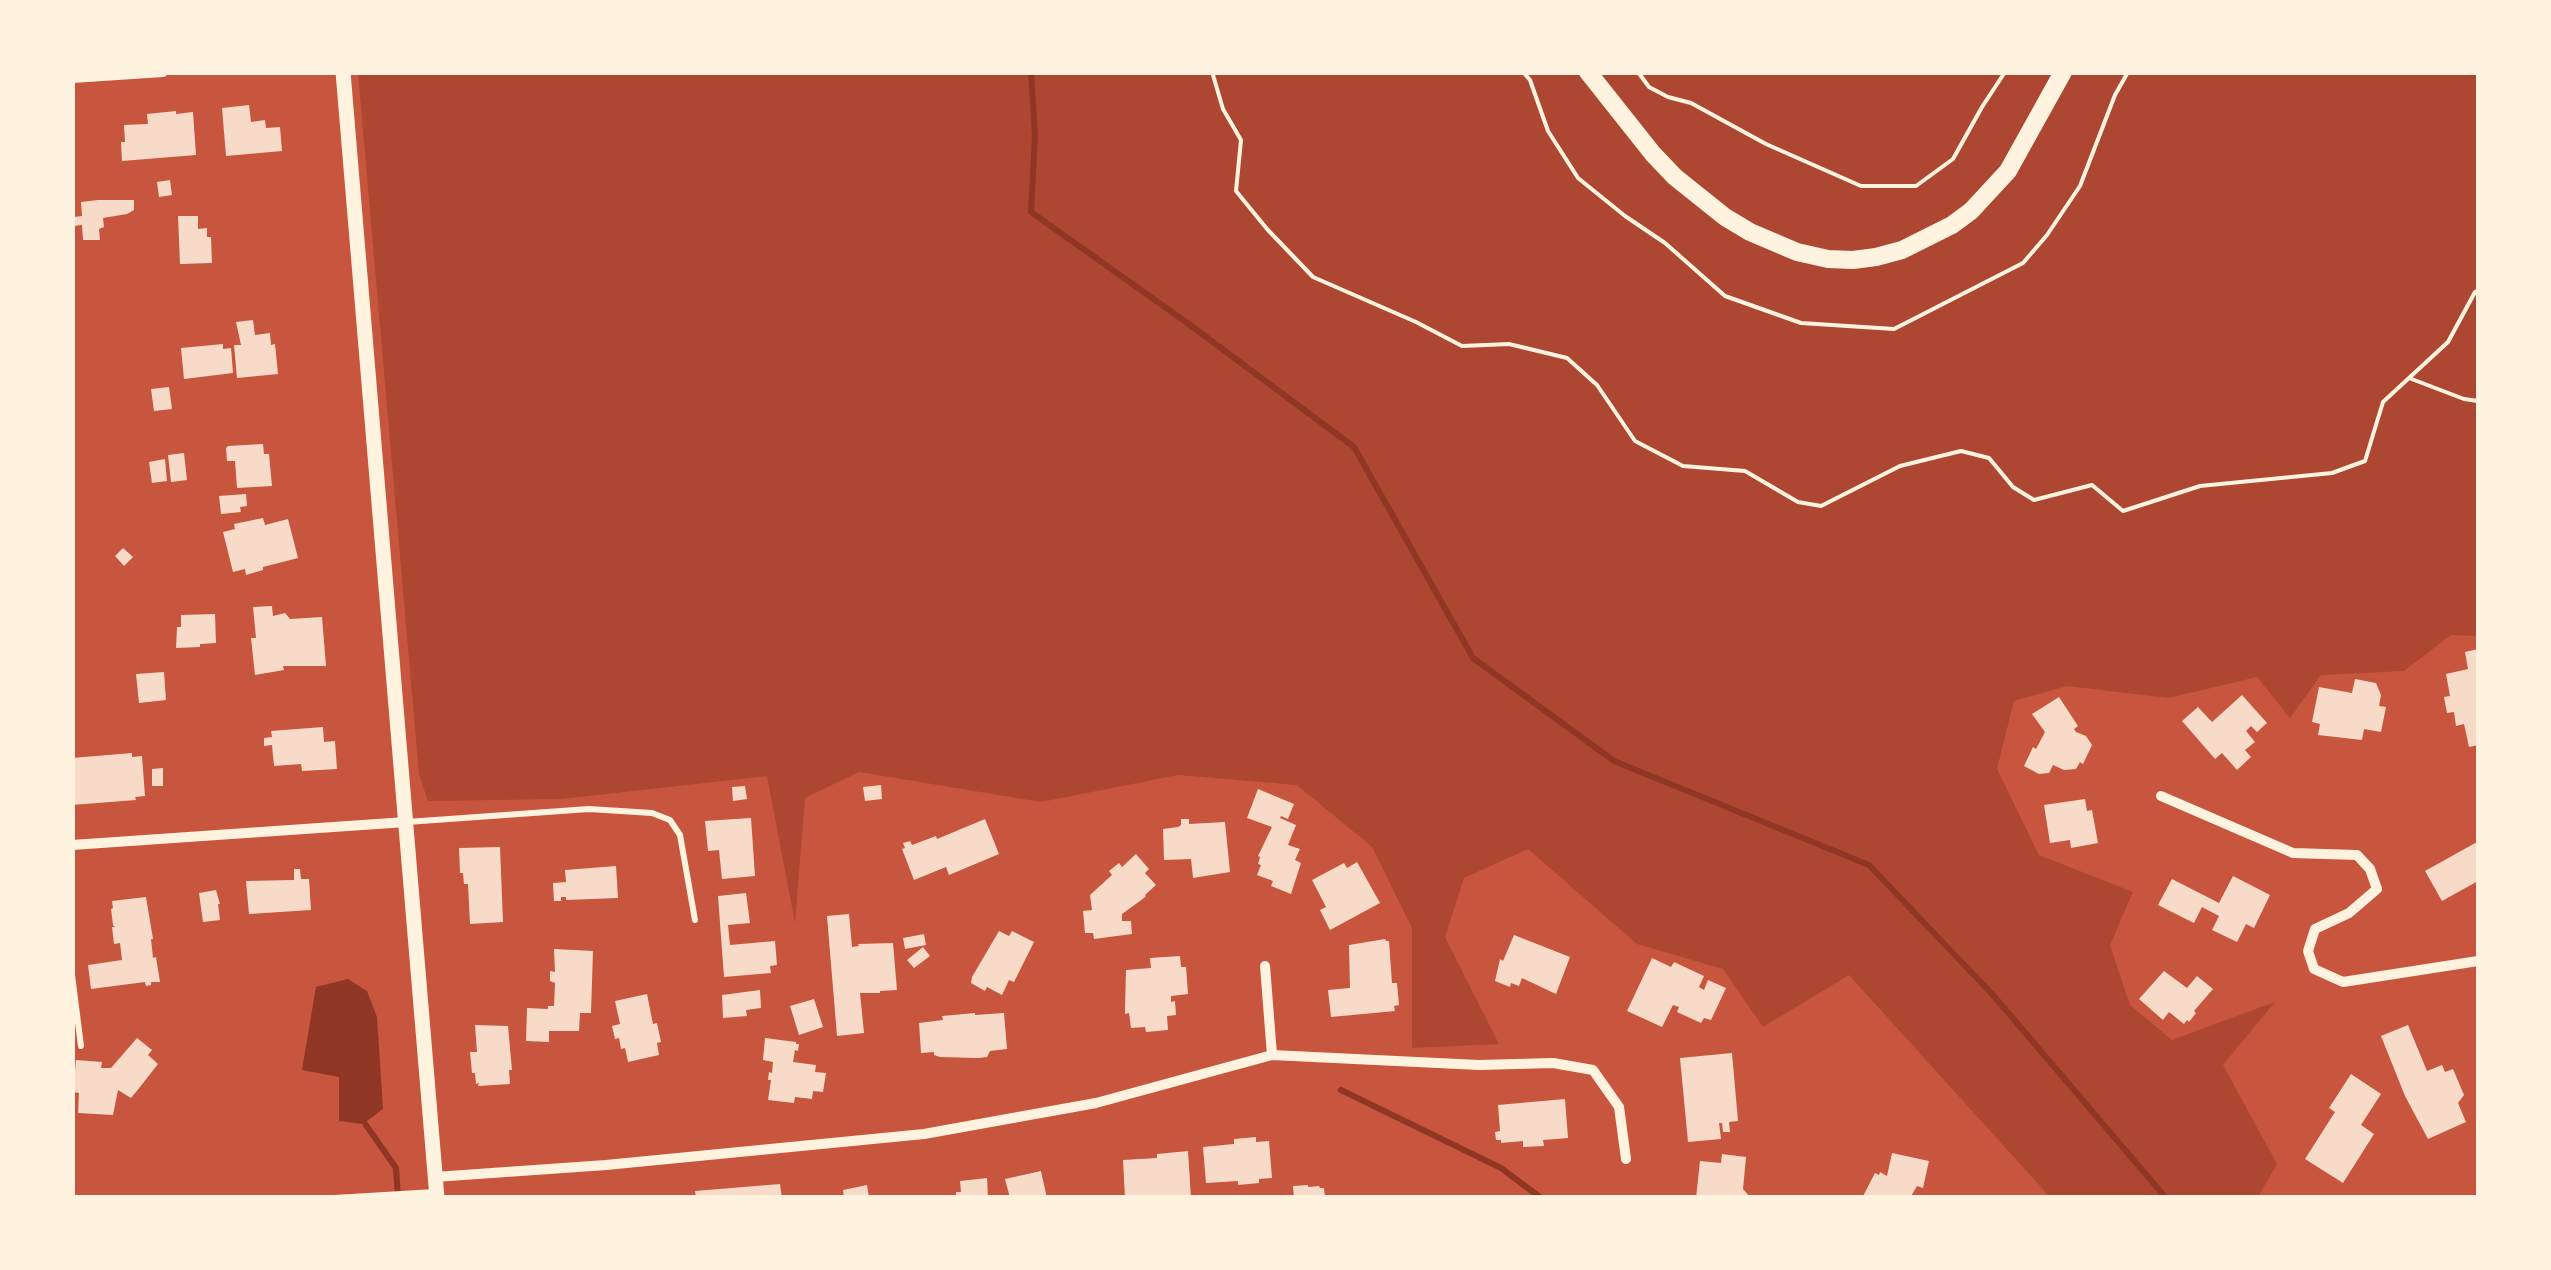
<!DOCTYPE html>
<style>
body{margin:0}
#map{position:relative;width:2551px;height:1270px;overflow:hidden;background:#c8553d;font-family:Arial,sans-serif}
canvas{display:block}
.frame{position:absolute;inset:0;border:75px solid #fff3e0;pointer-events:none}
</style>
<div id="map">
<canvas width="2551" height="1270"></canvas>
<div class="frame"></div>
</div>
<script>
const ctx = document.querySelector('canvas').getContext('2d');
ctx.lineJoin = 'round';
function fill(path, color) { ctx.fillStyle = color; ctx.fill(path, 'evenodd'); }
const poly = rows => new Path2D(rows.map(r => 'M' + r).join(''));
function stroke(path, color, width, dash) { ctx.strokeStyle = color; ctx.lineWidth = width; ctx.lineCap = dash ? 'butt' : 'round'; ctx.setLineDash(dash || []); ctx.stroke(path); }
fill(poly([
 [358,73,2478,73,2478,636,2451,635,2404,671,2321,675,2290,718,2257,677,2169,698,2067,686,2014,701,1997,769,2039,855,2133,892,2110,945,2130,1005,2172,1040,2275,1002,2223,1065,2277,1164,2258,1197,2050,1197,1849,975,1763,1027,1723,969,1637,944,1528,849,1464,878,1445,937,1499,1044,1412,1048,1412,928,1372,847,1297,785,1178,775,1041,802,859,772,805,798,795,923,767,776,562,799,428,801,419,774]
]), '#ae4732');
fill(poly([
 [348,979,367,991,377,1017,383,1109,363,1124,339,1121,339,1077,302,1070,316,987]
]), '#8f3625');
stroke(poly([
 [1031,72,1035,136,1031,212,1186,322,1354,447,1473,658,1614,761,1869,865,1993,995,2166,1198],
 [1341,1090,1501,1168,1541,1198],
 [366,1125,396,1168,398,1198]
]), '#8f3625', 6);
fill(poly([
 [249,105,251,122,265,120,266,128,280,127,282,151,226,156,222,108],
 [176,111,176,114,193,112,196,155,122,161,121,142,125,142,124,125,148,124,147,114],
 [170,180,172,195,159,197,157,182],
 [98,200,134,200,134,210,127,214,103,218,104,227,99,229,100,240,83,240,82,225,74,226,74,217,82,216,81,202],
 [178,216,198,216,198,229,207,228,207,237,211,237,212,263,180,264],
 [253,320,255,335,270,333,271,345,275,344,278,374,237,378,234,345,241,345,236,322],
 [223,344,223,349,231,348,233,373,184,379,181,348],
 [169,387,172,409,154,411,151,389],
 [263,444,264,454,269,454,272,486,237,488,235,461,227,461,226,448,228,446],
 [184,453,187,480,171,482,168,455],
 [165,459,167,481,152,483,149,462],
 [246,494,247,506,240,507,241,512,221,514,219,496],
 [263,518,265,525,288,519,298,558,263,567,263,570,246,575,245,569,233,572,223,532,235,529,234,524],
 [123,548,133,557,124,566,115,556],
 [272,606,273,616,285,613,290,619,322,617,326,666,283,666,284,670,255,675,251,638,256,638,253,607],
 [215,614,216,643,200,644,200,647,176,648,177,627,181,627,181,615],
 [2478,649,2478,745,2469,747,2464,724,2456,726,2454,712,2447,713,2444,697,2450,696,2446,674,2468,669,2465,652],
 [164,672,166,700,139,703,136,674],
 [2355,679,2376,683,2381,695,2379,706,2386,707,2381,732,2364,729,2362,740,2318,735,2320,724,2312,722,2319,687,2352,693],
 [2242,695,2267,723,2257,732,2251,726,2246,731,2255,742,2245,750,2251,757,2237,770,2222,753,2215,759,2182,721,2198,707,2212,722],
 [2059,697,2078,726,2074,729,2076,732,2086,736,2092,745,2083,764,2080,762,2076,769,2064,770,2053,765,2049,773,2039,774,2024,766,2033,747,2036,749,2045,732,2032,714],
 [323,727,324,742,335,741,337,769,302,771,301,764,274,766,272,745,264,746,264,738,272,737,271,731],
 [132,753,132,757,142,756,145,796,135,797,136,800,72,805,72,758],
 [163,768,163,786,152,786,152,769],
 [881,785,882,799,865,801,863,787],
 [745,786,747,799,733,801,732,787],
 [1258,789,1294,804,1288,819,1281,816,1280,818,1296,825,1288,845,1300,849,1295,860,1301,863,1291,894,1271,886,1273,881,1257,875,1261,865,1258,864,1260,857,1258,856,1272,827,1247,818],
 [2085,799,2087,811,2092,810,2098,843,2071,848,2070,840,2050,843,2044,805],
 [751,818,755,876,722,879,719,850,708,851,705,821],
 [985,819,999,854,949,875,946,867,914,880,902,849,905,848,903,843,910,841,912,845,936,836,937,839],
 [1181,819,1189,819,1189,824,1225,822,1230,872,1193,878,1191,859,1164,860,1163,829,1178,827,1181,825],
 [2477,842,2478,881,2442,901,2425,871],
 [500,847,503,922,470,924,468,884,464,884,463,873,460,873,459,848],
 [1136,854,1149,869,1145,873,1156,885,1145,895,1146,896,1144,898,1122,914,1122,921,1131,921,1132,934,1094,939,1093,933,1085,933,1083,911,1092,910,1090,895,1112,875,1109,871,1119,863,1122,867],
 [1357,862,1380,903,1330,930,1320,910,1326,907,1312,880,1344,863,1347,868],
 [616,866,618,898,566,900,566,897,561,897,561,901,554,901,553,883,566,882,565,870],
 [294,869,300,869,301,879,309,879,311,910,249,914,246,881,294,880],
 [2233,876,2270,895,2254,928,2246,924,2237,942,2212,930,2219,916,2202,907,2194,923,2158,905,2172,879,2219,903],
 [216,890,220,904,218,904,220,920,203,922,199,893],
 [746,893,750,923,728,925,730,945,775,941,777,965,770,966,771,973,724,977,718,896],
 [146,897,153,939,151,939,153,958,156,957,160,982,151,982,151,985,146,986,145,982,91,989,88,965,122,960,120,943,114,944,112,927,115,927,113,925,111,909,113,908,112,901],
 [849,914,852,947,859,946,858,944,893,943,897,990,880,991,880,993,860,993,864,1033,837,1036,827,916],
 [999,931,1009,936,1012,931,1034,942,1014,982,1009,980,1002,995,987,987,985,991,971,983,972,977],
 [924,934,926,945,905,949,903,938],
 [1514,935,1570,957,1556,994,1522,978,1519,986,1511,983,1510,987,1495,981,1500,959,1503,961],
 [1385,939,1386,941,1389,941,1392,983,1397,983,1399,1005,1394,1006,1395,1011,1331,1017,1328,990,1350,988,1349,945],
 [923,947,930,956,914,968,907,960],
 [554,949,593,951,591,1013,580,1013,579,1031,549,1031,549,1042,526,1041,527,1008,548,1009,548,1006,554,1006,555,983,550,981,550,971,555,972],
 [1180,956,1181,967,1186,967,1188,994,1171,996,1171,1002,1175,1001,1176,1015,1167,1016,1168,1030,1146,1032,1145,1027,1131,1028,1129,1013,1125,1014,1125,1008,1126,970,1151,968,1150,958],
 [1652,958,1671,967,1674,962,1704,976,1699,987,1704,990,1708,980,1726,988,1711,1020,1704,1018,1701,1023,1677,1012,1679,1007,1673,1005,1662,1027,1627,1011],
 [2164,971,2187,988,2197,976,2213,989,2194,1011,2196,1013,2189,1022,2187,1020,2184,1024,2169,1012,2163,1020,2139,999],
 [760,990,761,1008,746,1010,747,1016,723,1018,722,995],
 [647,994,653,1024,657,1023,661,1042,657,1043,659,1055,628,1062,625,1048,621,1049,619,1038,615,1039,612,1026,620,1024,615,1001],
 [814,999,823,1027,799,1035,790,1006],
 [975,1013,975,1015,1004,1013,1007,1049,990,1051,987,1057,978,1058,940,1057,934,1055,934,1052,921,1053,919,1023,943,1020,942,1016],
 [475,1025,508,1026,512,1070,509,1070,510,1084,478,1086,479,1083,476,1084,475,1073,472,1073,470,1052,477,1052],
 [2408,1025,2427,1071,2442,1065,2445,1072,2453,1069,2464,1095,2458,1103,2466,1122,2428,1139,2405,1096,2381,1036],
 [137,1038,152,1050,148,1055,158,1064,140,1087,131,1098,118,1090,113,1115,78,1113,79,1093,73,1092,76,1060,102,1062,101,1068,111,1068],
 [765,1038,796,1042,796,1044,799,1044,798,1051,795,1050,793,1062,816,1065,815,1072,826,1073,823,1092,813,1091,812,1099,795,1097,794,1103,768,1100,771,1080,768,1080,769,1072,772,1073,773,1062,763,1060],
 [1732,1053,1738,1121,1729,1122,1730,1132,1723,1132,1722,1123,1719,1123,1721,1139,1688,1142,1680,1058],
 [2351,1074,2381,1094,2361,1125,2374,1134,2343,1183,2305,1159,2335,1112,2329,1108],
 [1565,1099,1568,1138,1543,1140,1544,1146,1523,1147,1523,1141,1501,1143,1501,1140,1496,1140,1495,1132,1500,1131,1498,1105],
 [1256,1137,1256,1142,1269,1141,1272,1178,1259,1179,1259,1183,1238,1185,1238,1181,1206,1183,1203,1147,1234,1144,1234,1139],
 [1188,1151,1191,1198,1125,1198,1123,1160,1157,1158,1157,1154],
 [1892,1153,1929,1161,1923,1188,1917,1186,1910,1198,1862,1198,1875,1173,1879,1175,1880,1172,1887,1176],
 [1722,1154,1746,1157,1743,1189,1751,1198,1696,1198,1700,1161,1721,1163],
 [1041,1171,1047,1198,1010,1198,1005,1179],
 [987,1178,988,1198,956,1198,956,1192,961,1192,960,1181],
 [780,1184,782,1198,696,1198,695,1191],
 [867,1185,869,1198,844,1198,843,1190],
 [1308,1185,1308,1187,1319,1186,1320,1188,1324,1188,1325,1198,1294,1198,1293,1186]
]), '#f7dbc8');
stroke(poly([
 [1214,72,1213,75,1223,109,1241,140,1236,191,1267,229,1313,277,1416,322,1462,346,1509,344,1567,358,1597,385,1635,441,1683,466,1745,471,1798,502,1821,506,1900,466,1961,451,1989,458,2013,487,2034,500,2092,485,2123,511,2200,486,2332,473,2365,461,2383,402,2448,342,2475,292,2478,291],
 [1523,72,1530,80,1548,131,1578,178,1625,216,1665,243,1725,296,1801,323,1894,329,2023,263,2047,235,2080,186,2115,95,2128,72],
 [1638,72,1649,87,1668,97,1691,103,1766,144,1861,186,1916,186,1953,159,1982,107,2005,72],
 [2409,378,2464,399,2478,401]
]), '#fff3e0', 4);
stroke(poly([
 [407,822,589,809,652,813,670,820,680,835,695,920],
 [72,975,81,1046],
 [334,1198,435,1192]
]), '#fff3e0', 6);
stroke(poly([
 [72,78,163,72],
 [2161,796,2293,853,2357,855,2370,869,2377,889,2349,913,2315,929,2308,951,2314,969,2343,982,2478,961],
 [72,845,406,822],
 [1265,966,1272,1055],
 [435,1177,606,1165,924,1134,1096,1103,1272,1055,1479,1065,1553,1063,1593,1070,1619,1107,1626,1159]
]), '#fff3e0', 10);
stroke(poly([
 [343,72,437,1198]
]), '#fff3e0', 15);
stroke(poly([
 [1588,72,1653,154,1675,177,1725,217,1750,232,1797,252,1828,259,1853,260,1876,257,1902,250,1952,225,1971,211,2008,171,2063,72]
]), '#fff3e0', 18);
</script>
